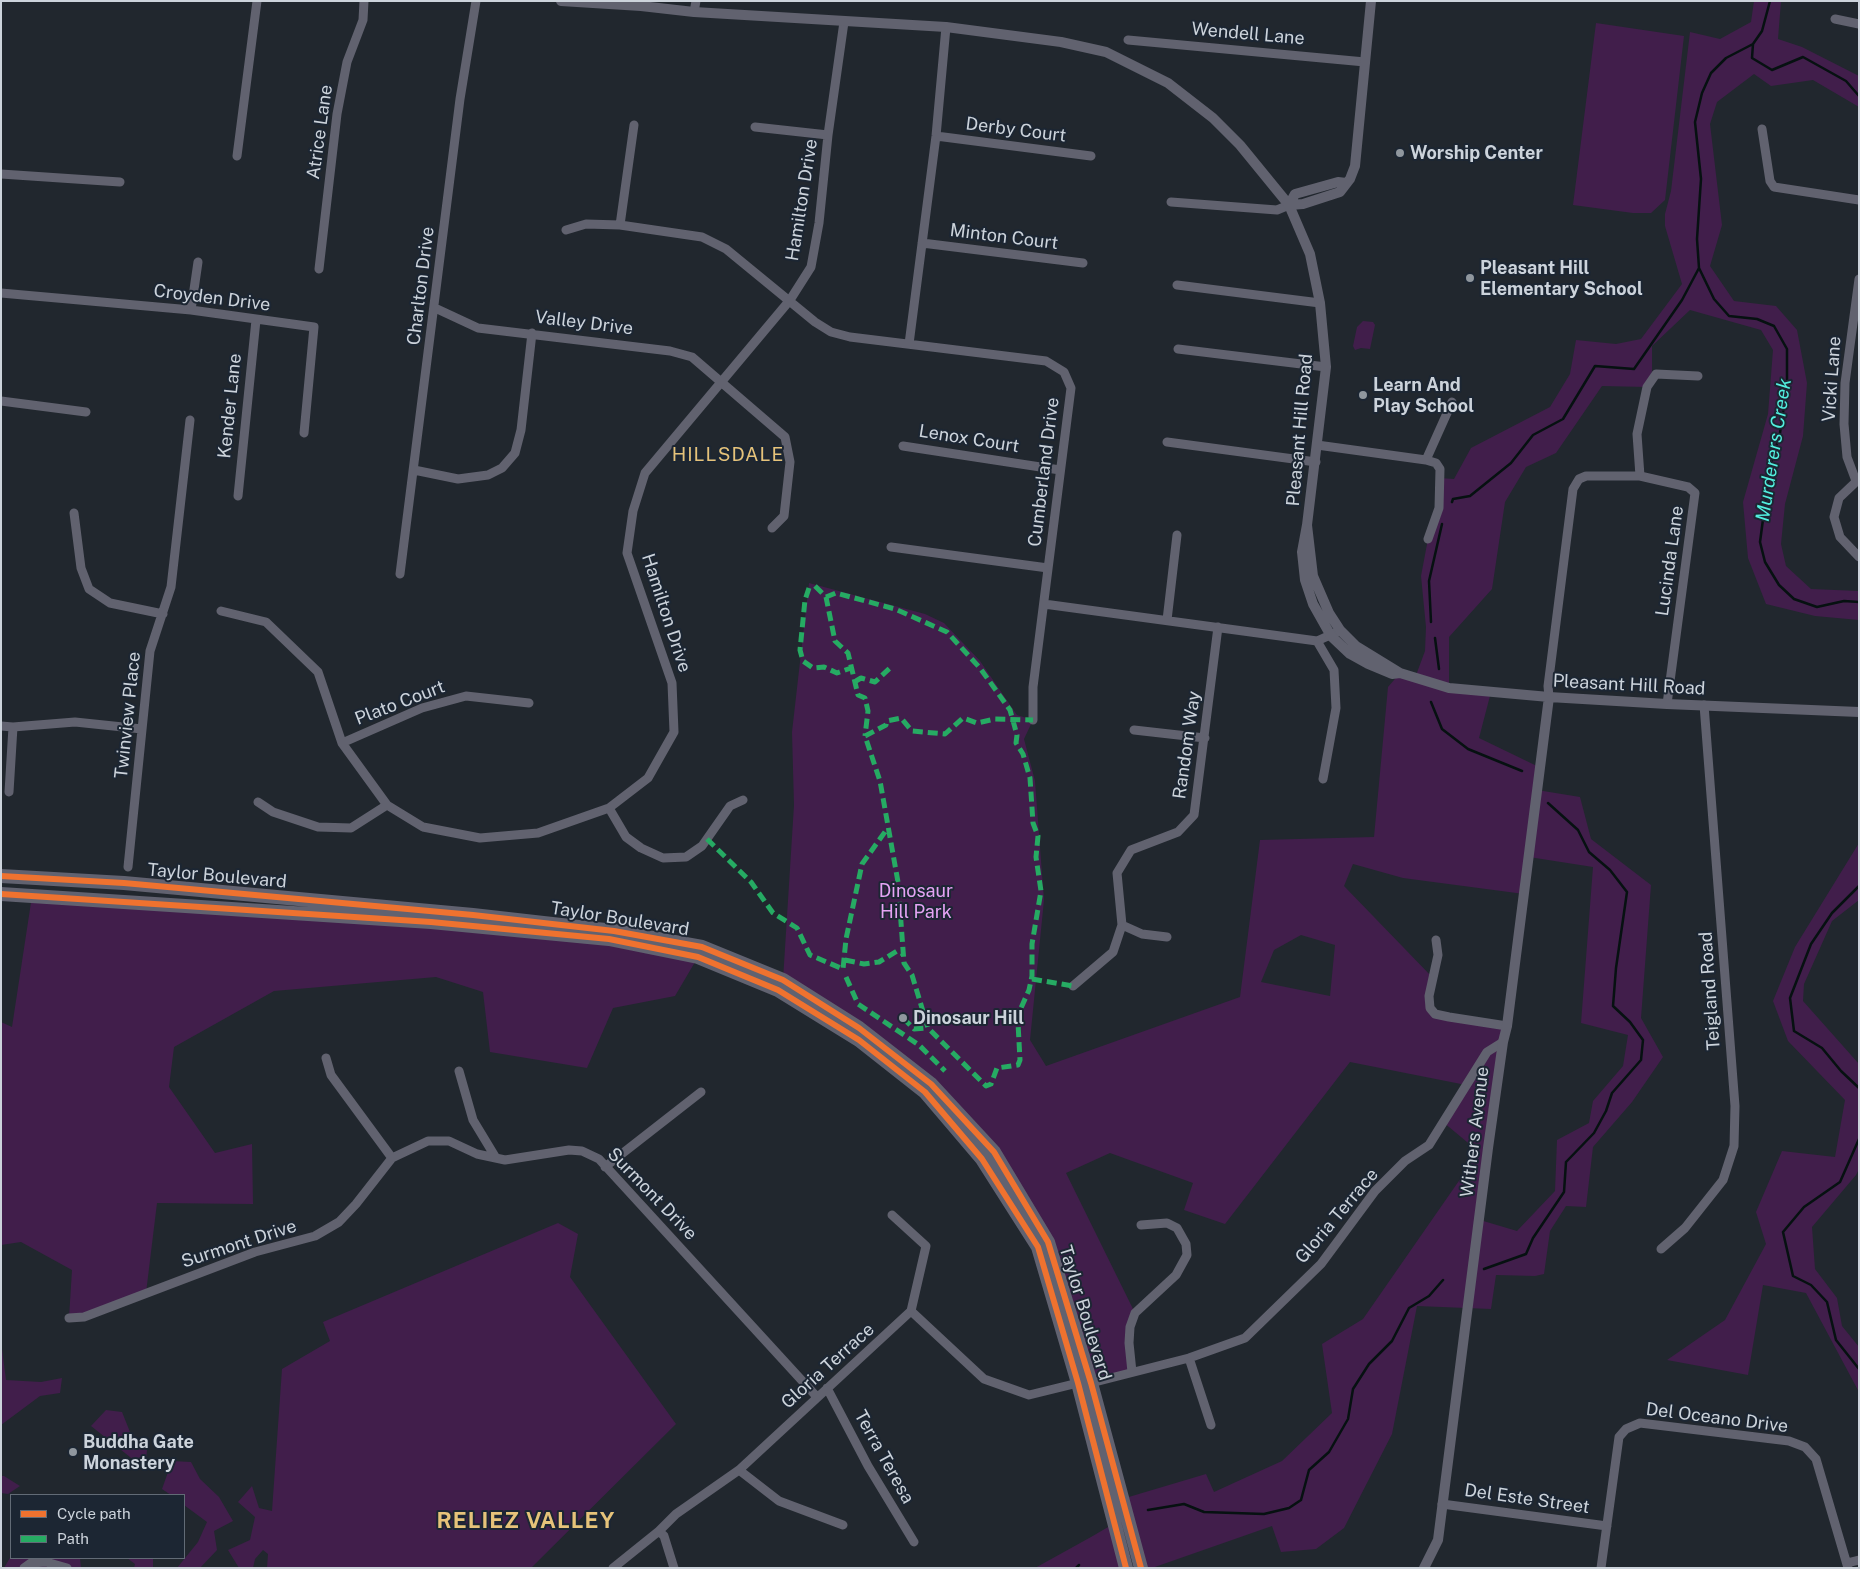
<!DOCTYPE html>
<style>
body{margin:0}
#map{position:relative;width:1860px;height:1569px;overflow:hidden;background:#21272e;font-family:"Public Sans",sans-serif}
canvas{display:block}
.frame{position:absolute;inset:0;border:2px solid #ccd3db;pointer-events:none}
.legend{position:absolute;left:10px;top:1494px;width:175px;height:65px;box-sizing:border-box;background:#1c2633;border:1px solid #626b76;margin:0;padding:6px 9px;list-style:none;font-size:15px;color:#ccd3db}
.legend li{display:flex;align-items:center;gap:10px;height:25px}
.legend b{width:25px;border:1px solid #626b76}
</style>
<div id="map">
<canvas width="1860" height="1569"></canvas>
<div class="frame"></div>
<ul class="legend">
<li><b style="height:6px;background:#ef722f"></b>Cycle path</li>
<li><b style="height:6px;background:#26ab63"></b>Path</li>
</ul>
</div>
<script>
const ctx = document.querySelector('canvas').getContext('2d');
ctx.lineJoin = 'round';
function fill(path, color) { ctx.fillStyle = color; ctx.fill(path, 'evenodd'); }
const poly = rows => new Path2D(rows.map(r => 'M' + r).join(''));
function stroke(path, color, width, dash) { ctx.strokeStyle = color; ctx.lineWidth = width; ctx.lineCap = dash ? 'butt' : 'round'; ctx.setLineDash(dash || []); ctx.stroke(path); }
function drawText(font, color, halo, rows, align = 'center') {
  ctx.font = font + ' "Public Sans",sans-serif'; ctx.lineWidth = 4; ctx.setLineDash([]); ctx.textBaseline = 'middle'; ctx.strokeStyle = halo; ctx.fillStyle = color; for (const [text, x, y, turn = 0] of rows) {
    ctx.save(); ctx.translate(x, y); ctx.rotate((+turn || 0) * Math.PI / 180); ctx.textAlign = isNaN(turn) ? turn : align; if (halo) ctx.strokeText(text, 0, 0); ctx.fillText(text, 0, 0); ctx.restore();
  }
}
fill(poly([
 [1754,1,1781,1,1778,39,1802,47,1859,76,1859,107,1813,80,1771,86,1754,74,1717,102,1710,124,1722,225,1710,266,1734,301,1776,306,1797,330,1807,383,1803,436,1785,504,1781,544,1786,566,1811,589,1859,591,1859,620,1815,616,1766,604,1748,558,1743,502,1768,414,1773,350,1761,330,1690,310,1652,346,1652,371,1647,387,1602,386,1556,453,1526,467,1505,502,1492,589,1449,637,1449,688,1491,692,1479,738,1539,767,1537,790,1580,797,1591,839,1651,885,1641,1018,1663,1057,1632,1102,1593,1147,1586,1207,1566,1206,1550,1231,1544,1274,1535,1276,1496,1275,1491,1309,1417,1306,1392,1434,1344,1528,1316,1549,1281,1552,1272,1526,1152,1568,1141,1568,1122,1499,1206,1474,1214,1492,1282,1461,1332,1413,1322,1344,1363,1319,1479,1152,1443,1122,1466,1085,1350,1062,1225,1224,1184,1210,1193,1183,1110,1153,1066,1173,1135,1313,1130,1327,1132,1372,1091,1383,994,1152,783,980,794,805,792,732,809,583,925,614,944,623,980,661,1017,715,1033,720,1024,739,1035,781,1044,900,1030,1040,1046,1066,1240,997,1260,840,1374,837,1388,687,1400,673,1415,678,1425,651,1426,627,1421,576,1428,539,1439,508,1439,478,1454,479,1471,448,1550,407,1570,374,1576,340,1616,344,1641,339,1682,284,1665,226,1665,214,1671,191,1690,32,1720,39,1751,22],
 [1529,857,1593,867,1581,1023,1628,1035,1623,1066,1593,1101,1589,1123,1557,1140,1555,1191,1517,1231,1480,1220,1507,1026,1435,1013,1429,996,1433,978,1344,886,1353,864,1403,878,1524,894],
 [1301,935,1335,945,1330,996,1261,982,1274,950],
 [1596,23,1684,36,1665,200,1651,213,1633,213,1573,205],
 [1363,321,1373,322,1375,325,1370,349,1361,348,1355,350,1353,346,1357,327],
 [1859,843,1859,900,1832,921,1804,984,1803,1001,1859,1064,1859,1169,1856,1175,1812,1227,1815,1269,1837,1298,1842,1326,1859,1347,1859,1392,1806,1293,1763,1285,1748,1375,1667,1360,1725,1320,1766,1244,1756,1212,1782,1151,1835,1157,1845,1100,1788,1041,1773,1001,1795,947],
 [32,896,431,922,698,957,675,996,613,1008,587,1068,490,1052,483,992,436,977,274,991,174,1047,169,1087,215,1153,252,1144,253,1204,157,1203,146,1293,69,1318,72,1270,21,1242,1,1245,1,1022,12,1027],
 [558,1223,578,1234,570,1277,676,1424,531,1568,267,1568,268,1554,263,1550,255,1559,253,1568,239,1568,228,1550,250,1540,255,1517,238,1502,252,1486,259,1508,272,1511,282,1369,330,1341,323,1322],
 [1,1341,6,1380,41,1382,62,1378,60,1393,40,1396,1,1425],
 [106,1410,122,1412,130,1432,147,1450,145,1469,91,1426],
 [172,1461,191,1462,200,1479,219,1497,233,1521,214,1531,217,1550,200,1568,177,1568,198,1542,207,1522,184,1505,184,1495,171,1495,162,1489],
 [1,1476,4,1476,20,1486,8,1494,1,1493],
 [1115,1523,1126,1568,1035,1568,1091,1537],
 [11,1556,11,1558,80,1558,81,1568,4,1568],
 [127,1558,153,1558,153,1568,134,1568,135,1564]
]), '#411e4b');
stroke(poly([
 [1770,1,1762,31,1753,44,1726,58,1711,73,1702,93,1695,122,1701,179,1697,239,1699,268,1714,299,1729,316,1757,319,1774,326,1787,349,1787,385,1780,433,1770,467,1760,542,1765,562,1779,585,1794,599,1817,607,1844,601,1859,602],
 [1753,44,1752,58,1772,70,1803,57,1846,81,1859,96],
 [1452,502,1453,499,1470,496,1511,463,1533,435,1563,419,1595,366,1634,369,1682,300,1699,268],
 [1431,622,1429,581,1442,524],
 [1435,638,1439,669],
 [1431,702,1442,729,1468,749,1522,771],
 [1859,886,1832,913,1811,944,1790,998,1794,1031,1822,1048,1841,1071,1859,1088],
 [1859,1139,1840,1182,1804,1207,1783,1232,1793,1276,1811,1285,1827,1302,1836,1340,1859,1369],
 [1484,1269,1526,1254,1533,1238,1564,1192,1566,1162,1594,1133,1606,1111,1612,1093,1641,1060,1643,1040,1630,1022,1613,1006,1616,968,1627,892,1610,870,1589,852,1578,830,1548,803],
 [1148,1510,1184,1504,1204,1512,1264,1514,1289,1508,1301,1500,1309,1470,1329,1452,1348,1419,1353,1389,1369,1364,1392,1341,1409,1308,1429,1296,1443,1280],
 [1076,1568,1079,1565]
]), '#061111', 2.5);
stroke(poly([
 [694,12,696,1],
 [1835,19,1859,24],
 [1128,40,1365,62],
 [755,127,828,135],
 [1762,129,1770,181,1774,187,1859,200],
 [936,136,1091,156],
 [237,156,257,1],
 [1,174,120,182],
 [1171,202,1277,210,1289,205],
 [620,225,634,125],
 [566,230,586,224,620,225,702,237,726,249,815,322,831,332,850,337,1046,361,1064,372,1071,388,1033,687,1033,720],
 [922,243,1083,263],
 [319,269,337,114,347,62,363,20,364,1],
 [1177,285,1320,303],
 [1,293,191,310,314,327,304,433],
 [435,308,478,328,670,351,692,357,785,437,790,462,784,516,772,528],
 [191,310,198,262],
 [909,344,936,136,946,27],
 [1178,349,1326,367],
 [1,401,86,412],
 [1167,442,1316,462],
 [1317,445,1426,460],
 [903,446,1060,470],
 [414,470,458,479,488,475,502,468,515,453,521,430,532,333],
 [1640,476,1637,434,1647,387,1656,374,1698,376],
 [1859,479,1839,498,1834,517,1840,537,1859,557],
 [1856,481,1847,457,1844,424,1845,383,1859,279],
 [238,496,256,320],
 [74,513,81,568,89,589,110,603,163,614],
 [1428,539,1439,508,1440,469,1436,463,1426,460,1452,402],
 [891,547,1048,568],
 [400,574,460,99,476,1],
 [1044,604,1317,641,1337,632],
 [221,611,266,622,318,672,342,743,387,805,423,827,480,838,538,833,609,808,648,778,674,732,672,683,627,553,633,511,645,473,790,300,811,267,819,223,828,135,844,22],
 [1167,620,1177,535],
 [1317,641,1334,670,1336,708,1323,779],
 [1549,697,1548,686,1573,489,1579,479,1586,476,1640,476,1688,487,1695,493,1667,704],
 [1,726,13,727,75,722,142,729],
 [1134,730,1205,738],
 [342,743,422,708,466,696,529,703],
 [9,792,13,727],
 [258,802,273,812,318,827,351,828,387,805],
 [609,808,626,837,641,848,663,858,686,857,702,846,730,806,743,800],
 [128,867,150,651,171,587,190,420],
 [1122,925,1142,934,1167,937],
 [1436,940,1438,955,1429,996,1430,1008,1435,1014,1449,1017,1507,1026],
 [1073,986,1113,952,1122,925,1117,873,1131,850,1178,832,1194,815,1218,627],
 [326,1058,331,1075,392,1158],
 [459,1071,473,1120,496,1158],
 [605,1167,701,1092],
 [892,1215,926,1246,911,1311],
 [1661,1249,1685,1228,1723,1180,1734,1146,1735,1106,1704,705],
 [911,1311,984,1379,1029,1395,1078,1383],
 [69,1318,84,1317,255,1252,315,1236,339,1222,356,1204,392,1158,428,1141,449,1141,477,1154,505,1160,569,1150,582,1151,599,1159,817,1397],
 [1189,1358,1211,1425],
 [1132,1372,1129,1343,1130,1327,1135,1313,1176,1275,1187,1255,1186,1244,1177,1228,1167,1223,1141,1225],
 [1091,1383,1189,1358,1245,1338,1321,1264,1375,1191,1405,1161,1429,1145,1487,1052,1503,1042],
 [827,1388,868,1466,914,1542],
 [739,1470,779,1501,843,1525],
 [1442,1504,1607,1526],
 [659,1531,664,1536,674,1568],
 [1847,1563,1859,1560],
 [24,1568,31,1563,46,1562,67,1568],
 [613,1568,659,1531,676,1514,739,1470,911,1311],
 [1601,1568,1619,1437,1626,1429,1640,1423,1789,1441,1805,1447,1816,1459,1848,1568]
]), '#61626f', 9);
stroke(poly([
 [561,1,641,6,694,12,946,27,1061,42,1106,52,1168,83,1213,118,1240,145,1289,205,1310,254,1320,303,1326,367,1307,525],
 [1289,205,1303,204,1340,192,1350,179,1355,166,1371,1],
 [1289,205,1295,194,1338,182,1346,183],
 [1400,673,1392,674,1368,664,1350,654,1331,636,1313,604,1305,580,1302,552,1307,525,1313,576,1329,613,1340,630,1356,646,1400,673,1449,688,1549,697,1667,704,1859,712],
 [1424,1568,1438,1540,1488,1148,1503,1042,1507,1026,1549,697]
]), '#61626f', 10);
stroke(poly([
 [1,876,124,883,473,915,614,931,702,947,783,980,859,1028,931,1084,994,1152,1048,1242,1091,1383,1141,1568],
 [1,894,431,922,609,939,698,957,778,990,859,1040,925,1092,982,1159,1038,1247,1078,1383,1126,1568]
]), '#616270', 14);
stroke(poly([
 [815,586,826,597,835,641,848,653,858,695,865,698,868,711,865,736],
 [809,588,805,600,800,650,803,661,813,668,824,667,837,673,851,668],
 [826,597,836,593,895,609,947,632,980,668,1010,710,1017,735,1016,743,1023,754,1030,778,1033,823,1038,836,1036,857,1041,891,1032,944,1032,976,1029,990,1021,1008,1018,1023,1020,1060,1018,1065,997,1068,991,1084,986,1086,928,1028,912,975,904,963,898,882,880,781,865,736],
 [856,681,861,678,875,682,891,667],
 [865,736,886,725,887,721,901,718,912,731,945,734,963,718,977,723,995,719,1033,720],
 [707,839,751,882,773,913,797,928,810,955,843,969,846,939,862,864,887,829],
 [845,960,864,964,879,962,897,951,903,954],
 [846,977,858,1004,919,1045,945,1071],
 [1032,979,1073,986],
 [903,1018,914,1029,928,1028]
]), '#26ab63', 5, [10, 5]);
stroke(poly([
 [1,876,124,883,473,915,614,931,702,947,783,980,859,1028,931,1084,994,1152,1048,1242,1091,1383,1141,1568],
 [1,894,431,922,609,939,698,957,778,990,859,1040,925,1092,982,1159,1038,1247,1078,1383,1126,1568]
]), '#ef722f', 6);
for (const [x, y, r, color] of [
 [1400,153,5,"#90979e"],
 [1470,278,5,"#90979e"],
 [1363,395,5,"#90979e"],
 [903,1018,5,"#90979e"],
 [73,1452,5,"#90979e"]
]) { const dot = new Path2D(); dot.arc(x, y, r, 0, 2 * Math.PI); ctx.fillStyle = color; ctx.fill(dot); stroke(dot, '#1c2633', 2); }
drawText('18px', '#ccd3db', '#1c2633', [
 ["Wendell Lane",1248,34,5],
 ["Derby Court",1016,130,7],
 ["Atrice Lane",320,132,-82],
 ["Hamilton Drive",802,200,-81],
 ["Minton Court",1004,237,7],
 ["Charlton Drive",421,286,-83],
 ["Croyden Drive",212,298,7],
 ["Valley Drive",584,323,7],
 ["Vicki Lane",1832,379,-86],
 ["Kender Lane",230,406,-84],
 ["Pleasant Hill Road",1300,430,-85],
 ["Lenox Court",969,439,9],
 ["Cumberland Drive",1044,472,-83],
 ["Lucinda Lane",1670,561,-82],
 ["Hamilton Drive",666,613,72],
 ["Pleasant Hill Road",1629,685,3],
 ["Plato Court",400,703,-21],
 ["Twinview Place",128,715,-84],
 ["Random Way",1187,745,-82],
 ["Taylor Boulevard",217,876,5],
 ["Taylor Boulevard",620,919,9],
 ["Teigland Road",1710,991,-94],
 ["Withers Avenue",1475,1132,-83],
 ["Surmont Drive",652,1194,46],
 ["Gloria Terrace",1337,1216,-50],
 ["Surmont Drive",239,1244,-18],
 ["Taylor Boulevard",1085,1313,73],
 ["Gloria Terrace",828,1366,-42],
 ["Del Oceano Drive",1717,1418,7],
 ["Terra Teresa",884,1457,61],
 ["Del Este Street",1527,1499,8]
]);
drawText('bold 18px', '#ccd3db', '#1c2633', [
 ["Worship Center",1410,153],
 ["Pleasant Hill",1480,268],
 ["Elementary School",1480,289],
 ["Learn And",1373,385],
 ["Play School",1373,406],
 ["Dinosaur Hill",913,1018],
 ["Buddha Gate",83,1442],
 ["Monastery",83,1463]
], 'left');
drawText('18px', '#e5a3f4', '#1c2633', [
 ["Dinosaur",916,891],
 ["Hill Park",916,912]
]);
drawText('italic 19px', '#52efdf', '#1c2633', [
 ["Murderers Creek",1774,450,-81]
]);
ctx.letterSpacing = '1px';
drawText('19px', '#e6c37a', '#1c2633', [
 ["HILLSDALE",728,455]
]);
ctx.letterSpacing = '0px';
ctx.letterSpacing = '1px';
drawText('bold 22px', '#e6c37a', '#1c2633', [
 ["RELIEZ VALLEY",526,1521]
]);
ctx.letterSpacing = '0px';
</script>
